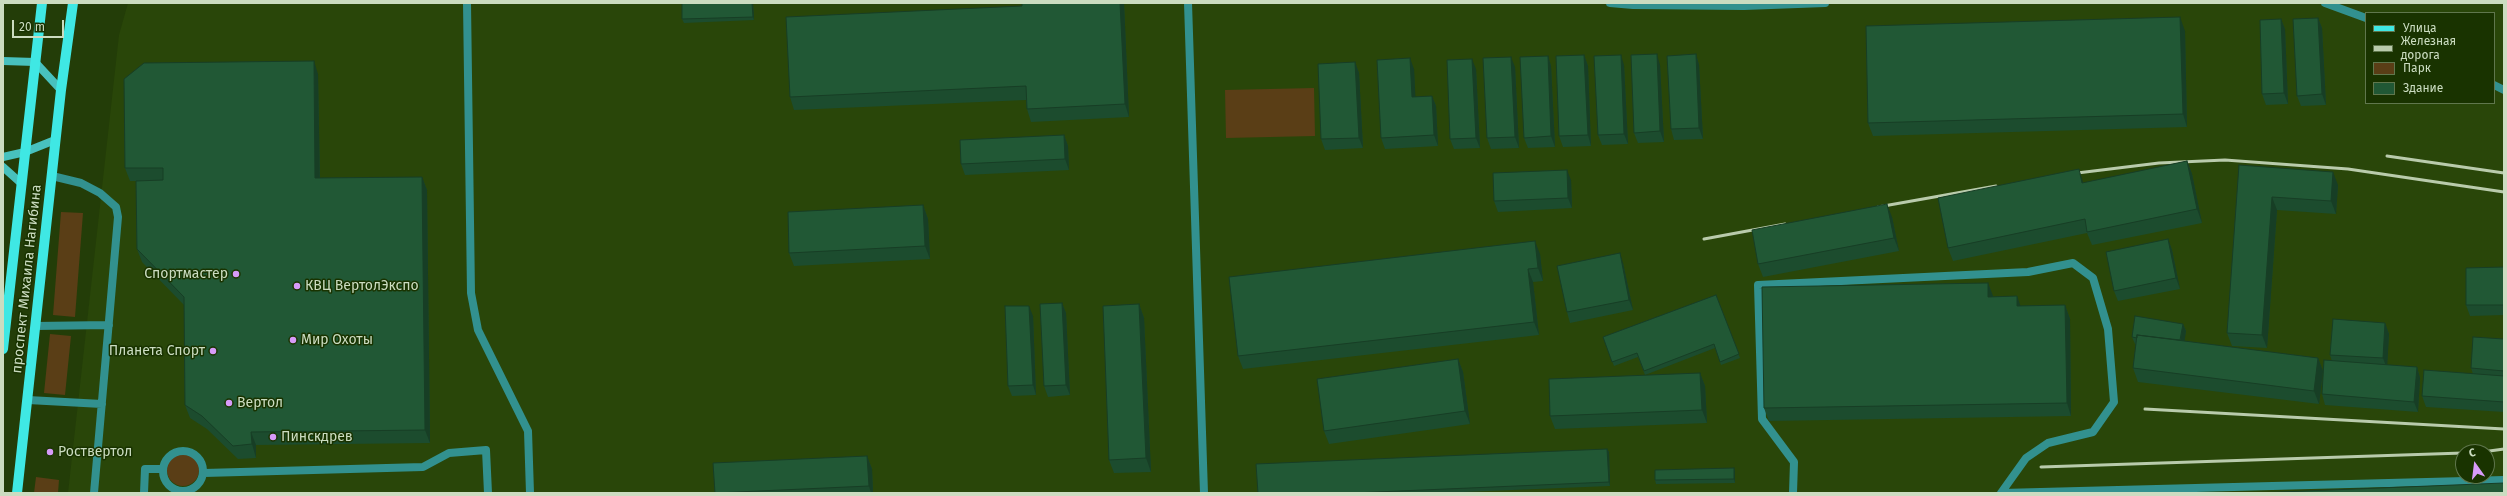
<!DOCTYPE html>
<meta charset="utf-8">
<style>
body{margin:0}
#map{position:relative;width:2507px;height:496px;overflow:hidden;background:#233d08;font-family:"Fira Sans",sans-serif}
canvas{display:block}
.frame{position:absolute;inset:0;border:4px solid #cbdcc0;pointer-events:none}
.legend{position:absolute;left:2365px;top:12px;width:130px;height:92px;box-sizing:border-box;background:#193300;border:1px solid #60774d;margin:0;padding:5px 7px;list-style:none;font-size:12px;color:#cbdcc0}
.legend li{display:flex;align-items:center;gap:8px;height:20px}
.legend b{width:20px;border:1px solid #60774d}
.north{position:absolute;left:2455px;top:444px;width:40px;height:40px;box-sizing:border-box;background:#193300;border:1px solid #60774d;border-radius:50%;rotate:346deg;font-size:11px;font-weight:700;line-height:16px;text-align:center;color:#cbdcc0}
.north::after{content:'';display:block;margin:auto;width:14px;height:18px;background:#d79bf9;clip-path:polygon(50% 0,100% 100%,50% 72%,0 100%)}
.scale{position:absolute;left:12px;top:20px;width:52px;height:18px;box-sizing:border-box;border:2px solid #cbdcc0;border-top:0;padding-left:5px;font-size:12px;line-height:14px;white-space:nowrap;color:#cbdcc0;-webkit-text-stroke:3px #193300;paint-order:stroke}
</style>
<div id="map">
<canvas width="2507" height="496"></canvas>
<div class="frame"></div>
<ul class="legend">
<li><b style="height:5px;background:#3fe8e4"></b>Улица</li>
<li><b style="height:5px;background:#b9cbac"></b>Железная дорога</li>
<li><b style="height:11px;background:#5a3e16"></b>Парк</li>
<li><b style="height:11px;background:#215835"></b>Здание</li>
</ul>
<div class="north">С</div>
<div class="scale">20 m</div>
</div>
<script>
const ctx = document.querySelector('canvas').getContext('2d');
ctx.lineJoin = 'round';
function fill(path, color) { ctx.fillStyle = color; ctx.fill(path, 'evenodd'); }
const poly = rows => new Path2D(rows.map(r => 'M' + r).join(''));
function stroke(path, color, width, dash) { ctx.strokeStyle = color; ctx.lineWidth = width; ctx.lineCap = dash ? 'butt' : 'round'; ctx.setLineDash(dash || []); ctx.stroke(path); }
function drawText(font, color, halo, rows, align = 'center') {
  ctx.font = font + ' "Fira Sans",sans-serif'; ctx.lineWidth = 3; ctx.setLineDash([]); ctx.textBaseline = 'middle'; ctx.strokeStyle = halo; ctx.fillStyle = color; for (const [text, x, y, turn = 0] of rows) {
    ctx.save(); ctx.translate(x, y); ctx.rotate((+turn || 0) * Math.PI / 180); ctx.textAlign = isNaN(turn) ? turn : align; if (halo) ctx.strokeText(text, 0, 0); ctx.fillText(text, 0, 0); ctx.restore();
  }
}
fill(poly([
 [128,3,2504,3,2504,493,68,493,119,35],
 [2366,13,2494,13,2494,103,2366,103],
 [2463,452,2487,452,2487,476,2463,476]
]), '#294609');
fill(poly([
 [1314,88,1315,136,1226,138,1225,90],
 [61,212,83,213,75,317,53,315],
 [50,334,71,336,65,395,44,393],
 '167 470a16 16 0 1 1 32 0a16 16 0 1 1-32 0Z',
 [36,477,59,480,58,493,34,493]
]), '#5a3e16');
stroke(poly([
 [467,3,471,293,478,330,528,431,530,493],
 [1188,3,1204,493],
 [1610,3,1633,5,1744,6,1825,3],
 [2325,3,2366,18],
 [2494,85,2504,90],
 [52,176,81,183,100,193,116,207,118,217,94,493],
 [35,326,109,325],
 [28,400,102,404],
 '163 471a20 20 0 1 1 40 0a20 20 0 1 1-40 0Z',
 [204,473,423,467,449,453,486,450,488,493],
 [144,493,145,469,163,469],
 [1793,493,1794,462,1762,419,1758,285,2028,272,2073,263,2093,278,2108,329,2114,402,2093,432,2048,443,2026,458,2001,493],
 [2002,493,2504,480]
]), '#32918f', 8);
stroke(poly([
 [3,61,35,62,61,90],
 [3,157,25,152,55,140],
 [3,167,22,184]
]), '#48c1be', 8);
stroke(poly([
 [3,349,42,3],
 [17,493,61,90,73,3]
]), '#3fe8e4', 10);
stroke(poly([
 [2387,156,2504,173],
 [2069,174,2159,163,2225,160,2348,169,2504,192],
 [1878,207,1996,186],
 [1704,239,1785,224],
 [2145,409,2504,429],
 [2482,452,2504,449],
 [2041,467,2463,453]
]), '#b9cbac', 3);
fill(poly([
 [682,3,753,3,754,20,684,23,682,19],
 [1022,3,1124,3,1129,117,1031,122,1027,109,1026,100,794,110,790,97,1022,6],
 [2318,18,2322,28,2326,105,2301,106,2297,96],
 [2281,19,2285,29,2288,104,2266,105,2262,94],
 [2185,31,2187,127,1873,136,1868,123],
 [1696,54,1699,65,1703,139,1674,140,1671,129],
 [1584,55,1588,66,1591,146,1563,147,1559,136],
 [1548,56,1551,66,1555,147,1528,148,1524,138],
 [1355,62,1359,73,1363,148,1325,150,1321,139],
 [1624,65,1628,144,1602,145,1598,135],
 [1660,65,1664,142,1638,143,1634,133],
 [1515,67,1519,148,1491,149,1487,138],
 [1414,69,1415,97,1432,96,1436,106,1438,146,1385,149,1381,138],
 [1476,69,1480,148,1454,149,1450,139],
 [318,74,320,178,422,177,427,190,430,443,256,445,256,458,238,459,207,429,190,418,185,405,184,305,142,262,137,249,136,181,130,181,125,168],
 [1064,135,1068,146,1069,170,965,175,961,164],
 [2187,161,2192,174,2202,223,2092,245,2087,233,1953,261,1948,248,2083,183],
 [2239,165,2338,185,2336,214,2277,210,2267,348,2232,346,2227,333],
 [1571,180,1572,208,1498,212,1494,201],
 [923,205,928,219,930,259,794,266,789,253],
 [1892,217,1899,251,1763,277,1758,264],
 [2168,239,2172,250,2180,289,2118,301,2114,291],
 [1540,254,1543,281,1533,282,1539,335,1243,369,1238,356],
 [1623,263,1633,310,1570,323,1567,312],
 [2504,267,2504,315,2470,316,2466,305],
 [1988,283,1993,297,2017,296,2020,306,2065,305,2070,319,2071,416,1769,421,1764,408],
 [1716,295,1740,358,1721,365,1715,348,1645,375,1638,357,1614,366,1603,337],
 [1062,303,1066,313,1070,395,1048,397,1044,386],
 [1139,304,1144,318,1151,472,1114,473,1109,460],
 [1033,316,1036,395,1012,396,1008,386],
 [2385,323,2389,334,2387,365,2417,367,2420,378,2418,412,2325,405,2322,394,2332,361,2330,355],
 [2183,324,2186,331,2184,341,2318,358,2323,371,2319,404,2138,382,2133,368,2136,344,2135,344,2132,337],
 [2504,339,2504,412,2426,407,2422,396,2473,374,2471,368],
 [1458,359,1463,372,1470,424,1329,444,1324,431],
 [1700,373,1705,386,1707,423,1555,429,1550,416],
 [1607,449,1609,452,1610,486,1440,493,1258,493],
 [867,456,872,469,873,493,715,493],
 [1734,468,1735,472,1735,483,1656,484,1655,480]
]), '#1c4c2e');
fill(poly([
 [752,3,753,3,754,20,753,17],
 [1120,3,1124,3,1129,117,1125,104],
 [2180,17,2185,31,2187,127,2183,114],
 [2318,18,2322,28,2326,105,2322,94],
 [2281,19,2285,29,2288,104,2284,93],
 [1657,54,1660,65,1664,142,1660,131],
 [1696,54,1699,65,1703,139,1699,128],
 [1584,55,1588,66,1591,146,1588,135],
 [1621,55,1624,65,1628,144,1624,134],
 [1548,56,1551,66,1555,147,1551,136],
 [1511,57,1515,67,1519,148,1515,137],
 [1410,58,1414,69,1416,107,1412,97],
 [1472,59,1476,69,1480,148,1476,138],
 [314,61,318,74,320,192,315,178],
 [1355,62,1359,73,1363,148,1359,138],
 [1432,96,1436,106,1438,146,1434,135],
 [1064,135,1068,146,1069,170,1065,159],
 [2187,161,2192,174,2202,223,2197,209],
 [2079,169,2083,182,2086,196,2082,183],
 [1567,170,1571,180,1572,208,1568,198],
 [2333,172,2338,185,2336,214,2331,201],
 [422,177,427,190,430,443,425,430],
 [2272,197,2277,210,2267,348,2262,335],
 [1887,204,1892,217,1899,251,1894,238],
 [923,205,928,219,930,259,925,246],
 [2168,239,2172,250,2180,289,2176,278],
 [1535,241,1540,254,1543,281,1538,268],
 [1620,253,1623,263,1633,310,1629,300],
 [1528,269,1533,282,1539,335,1534,322],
 [1988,283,1993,296,1993,310,1988,297],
 [2017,296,2022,310,2017,306],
 [1062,303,1066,313,1070,395,1066,385],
 [1139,304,1144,318,1151,472,1146,458],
 [2065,305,2070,319,2071,416,2067,403],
 [1029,306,1033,316,1036,395,1033,385],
 [2385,323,2389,334,2387,369,2383,358],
 [2183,324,2186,331,2183,351,2180,344],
 [2318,358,2323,371,2319,404,2314,391],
 [1458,359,1463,372,1470,424,1465,411],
 [2417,367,2420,378,2418,412,2414,402],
 [1700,373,1705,386,1707,423,1702,410],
 [251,432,256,445,256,458,252,444],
 [1607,449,1609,452,1610,486,1609,482],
 [867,456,872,469,873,493,871,493,869,486],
 [1734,468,1735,472,1735,483,1734,479]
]), '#173e25');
const building = poly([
 [682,3,752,3,753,17,682,19,682,3],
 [1022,3,1120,3,1125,104,1027,109,1026,86,790,97,786,17,1022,6,1022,3],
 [2180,17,2183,114,1868,123,1866,26,2180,17],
 [2318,18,2322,94,2297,96,2293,19,2318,18],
 [2281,19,2284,93,2262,94,2260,20,2281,19],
 [1657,54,1660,131,1634,133,1631,55,1657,54],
 [1696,54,1699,128,1671,129,1667,56,1696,54],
 [1584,55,1588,135,1559,136,1556,56,1584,55],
 [1621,55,1624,134,1598,135,1594,56,1621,55],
 [1548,56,1551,136,1524,138,1520,57,1548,56],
 [1511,57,1515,137,1487,138,1483,58,1511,57],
 [1410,58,1412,97,1432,96,1434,135,1381,138,1377,60,1410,58],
 [1472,59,1476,138,1450,139,1447,60,1472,59],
 [314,61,315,178,422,177,425,430,251,432,252,444,233,446,202,416,185,405,184,297,137,249,136,181,163,180,163,168,125,168,124,79,144,63,314,61],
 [1355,62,1359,138,1321,139,1318,64,1355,62],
 [1064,135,1065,159,961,164,960,140,1064,135],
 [2187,161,2197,209,2087,232,2085,219,1948,248,1938,198,2079,169,2082,183,2187,161],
 [2239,165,2333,172,2331,201,2272,197,2262,335,2227,333,2239,165],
 [1567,170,1568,198,1494,201,1493,173,1567,170],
 [1887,204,1894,238,1758,264,1752,230,1887,204],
 [923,205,925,246,789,253,788,212,923,205],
 [2168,239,2176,278,2114,291,2106,252,2168,239],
 [1535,241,1538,268,1528,269,1534,322,1238,356,1229,277,1535,241],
 [1620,253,1629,300,1567,312,1557,266,1620,253],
 [2504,267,2504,305,2466,305,2466,268,2504,267],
 [1988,283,1988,297,2017,296,2017,306,2065,305,2067,403,1764,408,1762,287,1988,283],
 [1716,295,1739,354,1720,362,1714,344,1644,371,1637,353,1612,362,1603,337,1716,295],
 [1062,303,1066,385,1044,386,1040,304,1062,303],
 [1139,304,1146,458,1109,460,1103,306,1139,304],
 [1005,306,1029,306,1033,385,1008,386,1005,306],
 [2135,316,2183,324,2180,340,2137,335,2137,338,2132,337,2135,316],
 [2333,319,2385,323,2383,358,2330,355,2333,319],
 [2137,335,2318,358,2314,391,2133,368,2137,335],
 [2473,337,2504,339,2504,371,2471,368,2473,337],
 [1458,359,1465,411,1324,431,1317,379,1458,359],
 [2324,360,2417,367,2414,402,2322,394,2324,360],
 [2424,370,2504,376,2504,402,2422,396,2424,370],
 [1700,373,1702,410,1550,416,1549,379,1700,373],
 [1607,449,1609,482,1353,493,1258,493,1256,464,1607,449],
 [867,456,869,486,715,493,713,463,867,456],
 [1734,468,1734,479,1655,480,1655,470,1734,468],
 [2504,483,2504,493,2256,493,2504,483]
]);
fill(building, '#215835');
stroke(building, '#173e25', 1);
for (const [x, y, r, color] of [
 [236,274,4,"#d79bf9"],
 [297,286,4,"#d79bf9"],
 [293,340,4,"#d79bf9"],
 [213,351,4,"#d79bf9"],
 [229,403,4,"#d79bf9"],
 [273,437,4,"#d79bf9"],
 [50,452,4,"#d79bf9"]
]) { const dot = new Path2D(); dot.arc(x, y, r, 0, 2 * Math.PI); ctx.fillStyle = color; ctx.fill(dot); stroke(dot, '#193300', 1.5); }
drawText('14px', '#cbdcc0', '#193300', [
 ["Спортмастер",228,274,"right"],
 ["КВЦ ВертолЭкспо",305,286],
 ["Мир Охоты",301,340],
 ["Планета Спорт",205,351,"right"],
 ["Вертол",237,403],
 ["Пинскдрев",281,437],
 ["Роствертол",58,452]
], 'left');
drawText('14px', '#cbdcc0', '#193300', [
 ["проспект Михаила Нагибина",27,279,-84]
]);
</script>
